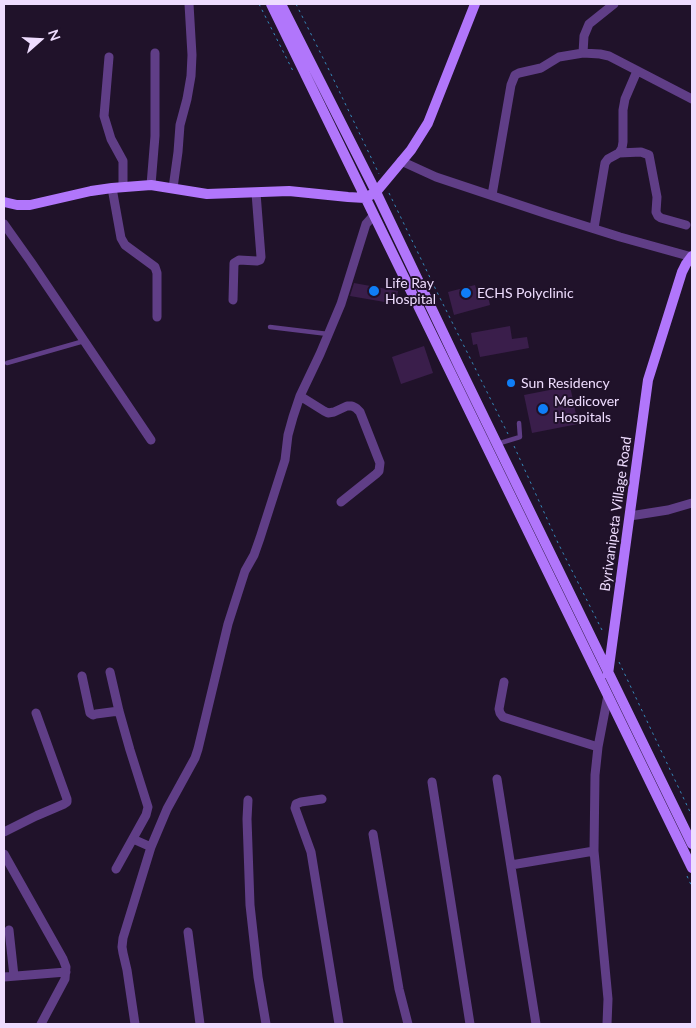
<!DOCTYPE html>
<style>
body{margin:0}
#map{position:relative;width:696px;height:1028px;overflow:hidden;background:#20122a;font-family:Lato,sans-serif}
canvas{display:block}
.frame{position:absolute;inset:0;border:5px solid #eedcfe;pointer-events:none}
.north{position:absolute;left:15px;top:15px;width:50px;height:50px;-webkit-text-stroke:4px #20122a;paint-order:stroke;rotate:71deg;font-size:14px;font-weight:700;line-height:20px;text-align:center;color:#eedcfe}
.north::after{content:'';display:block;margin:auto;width:18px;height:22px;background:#eedcfe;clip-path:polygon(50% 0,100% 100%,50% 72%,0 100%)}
</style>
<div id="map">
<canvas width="696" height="1028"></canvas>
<div class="frame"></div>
<div class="north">N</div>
</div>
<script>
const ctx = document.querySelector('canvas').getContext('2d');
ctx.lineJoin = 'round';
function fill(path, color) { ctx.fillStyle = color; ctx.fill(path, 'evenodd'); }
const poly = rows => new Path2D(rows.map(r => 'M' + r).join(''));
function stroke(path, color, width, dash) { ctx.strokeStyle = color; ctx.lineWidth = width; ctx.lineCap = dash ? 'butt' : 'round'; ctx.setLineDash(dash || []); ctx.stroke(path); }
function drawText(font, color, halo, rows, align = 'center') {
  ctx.font = font + ' Lato,sans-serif'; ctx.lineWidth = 4; ctx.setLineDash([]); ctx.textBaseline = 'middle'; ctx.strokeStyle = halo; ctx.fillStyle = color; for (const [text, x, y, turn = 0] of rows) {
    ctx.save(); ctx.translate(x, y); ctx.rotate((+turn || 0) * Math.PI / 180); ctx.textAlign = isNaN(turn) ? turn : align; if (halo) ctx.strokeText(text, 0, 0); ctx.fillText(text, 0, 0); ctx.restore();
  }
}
fill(poly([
 [354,283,398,291,396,304,350,296],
 [475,285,479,298,488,296,490,305,454,315,448,292],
 [510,326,512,339,527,337,529,348,480,357,477,344,473,345,471,333],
 [424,346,433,373,401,384,392,357],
 [570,386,578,424,532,433,524,395]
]), '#3a1e4b');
stroke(poly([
 [259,4,293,71],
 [296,4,330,72,379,174],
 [389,193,437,292,508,434],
 [514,446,558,543,603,632],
 [619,662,692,816],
 [687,876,692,887]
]), '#3589b9', 1, [2.5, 4]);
stroke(poly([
 [270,327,328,334],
 [7,363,84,341],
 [497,444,520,437,519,423]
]), '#603e87', 4.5);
stroke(poly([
 [583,53,584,36,589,24,614,4],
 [109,57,104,116,111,139,123,161,123,187],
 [619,153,641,152,649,155,657,197,656,212,658,216,661,218,686,225],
 [401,161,436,177,547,214,620,237,692,257],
 [151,185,155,136,155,53],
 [112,188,121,238,125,245,155,267,157,273,157,317],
 [173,188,178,152,180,125,187,99,191,76,192,55,189,4],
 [492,195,511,85,515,75,519,73,541,68,559,57,583,53,600,54,609,56,692,99],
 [4,224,31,262,151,440],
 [594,228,605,163,608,159,619,153,622,148,623,142,623,110,625,99,637,71],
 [233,300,234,263,239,260,257,261,260,260,261,257,256,193],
 [300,396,324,411,328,413,334,412,347,406,352,406,356,408,360,412,380,463,379,471,376,474,341,502],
 [630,516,668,510,692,503],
 [110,672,119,711,130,750,148,807,146,815,116,869],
 [82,676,90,713,93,715,96,714,119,711],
 [504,682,499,709,500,713,503,717,598,747],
 [497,779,536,1024],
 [432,782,470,1024],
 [322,799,301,802,296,804,295,808,311,852,339,1024],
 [248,800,247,819,250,905,258,977,266,1024],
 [4,832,36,816,64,804,67,802,67,799,36,713],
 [373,834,399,989,408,1024],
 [133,839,151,847],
 [4,854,63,959,66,967,65,979,41,1024],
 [511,865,594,851],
 [9,930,14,976],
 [188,932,200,1024],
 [4,977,66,972],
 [135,1024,127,970,123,953,122,947,123,938,151,847,167,809,195,758,198,749,228,624,245,571,254,555,260,538,285,460,288,435,293,417,300,396,320,354,341,304,366,224,374,215],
 [607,1024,608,999,594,851,595,775,598,747,608,695]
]), '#603e87', 9);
stroke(poly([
 [271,4,692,868],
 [281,4,376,192,459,366,692,844],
 [4,202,17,205,30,205,91,191,112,188,151,185,207,194,289,191,348,197,365,198,376,192,411,150,428,123,475,4],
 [608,674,648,380,682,272,686,264,692,256]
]), '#b176fb', 10);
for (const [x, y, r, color] of [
 [374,291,6,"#0f7ef7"],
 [466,293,6,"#0f7ef7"],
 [511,383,5,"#0f7ef7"],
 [543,409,6,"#0f7ef7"]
]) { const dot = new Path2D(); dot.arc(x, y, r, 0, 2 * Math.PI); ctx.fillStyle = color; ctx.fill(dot); stroke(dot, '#20122a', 2); }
drawText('14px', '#eedcfe', '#20122a', [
 ["Life Ray",385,283],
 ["Hospital",385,299],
 ["ECHS Polyclinic",477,293],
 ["Sun Residency",521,383],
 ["Medicover",554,401],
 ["Hospitals",554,417]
], 'left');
drawText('14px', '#eedcfe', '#20122a', [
 ["Byrivanipeta Village Road",616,514,-82]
]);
</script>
